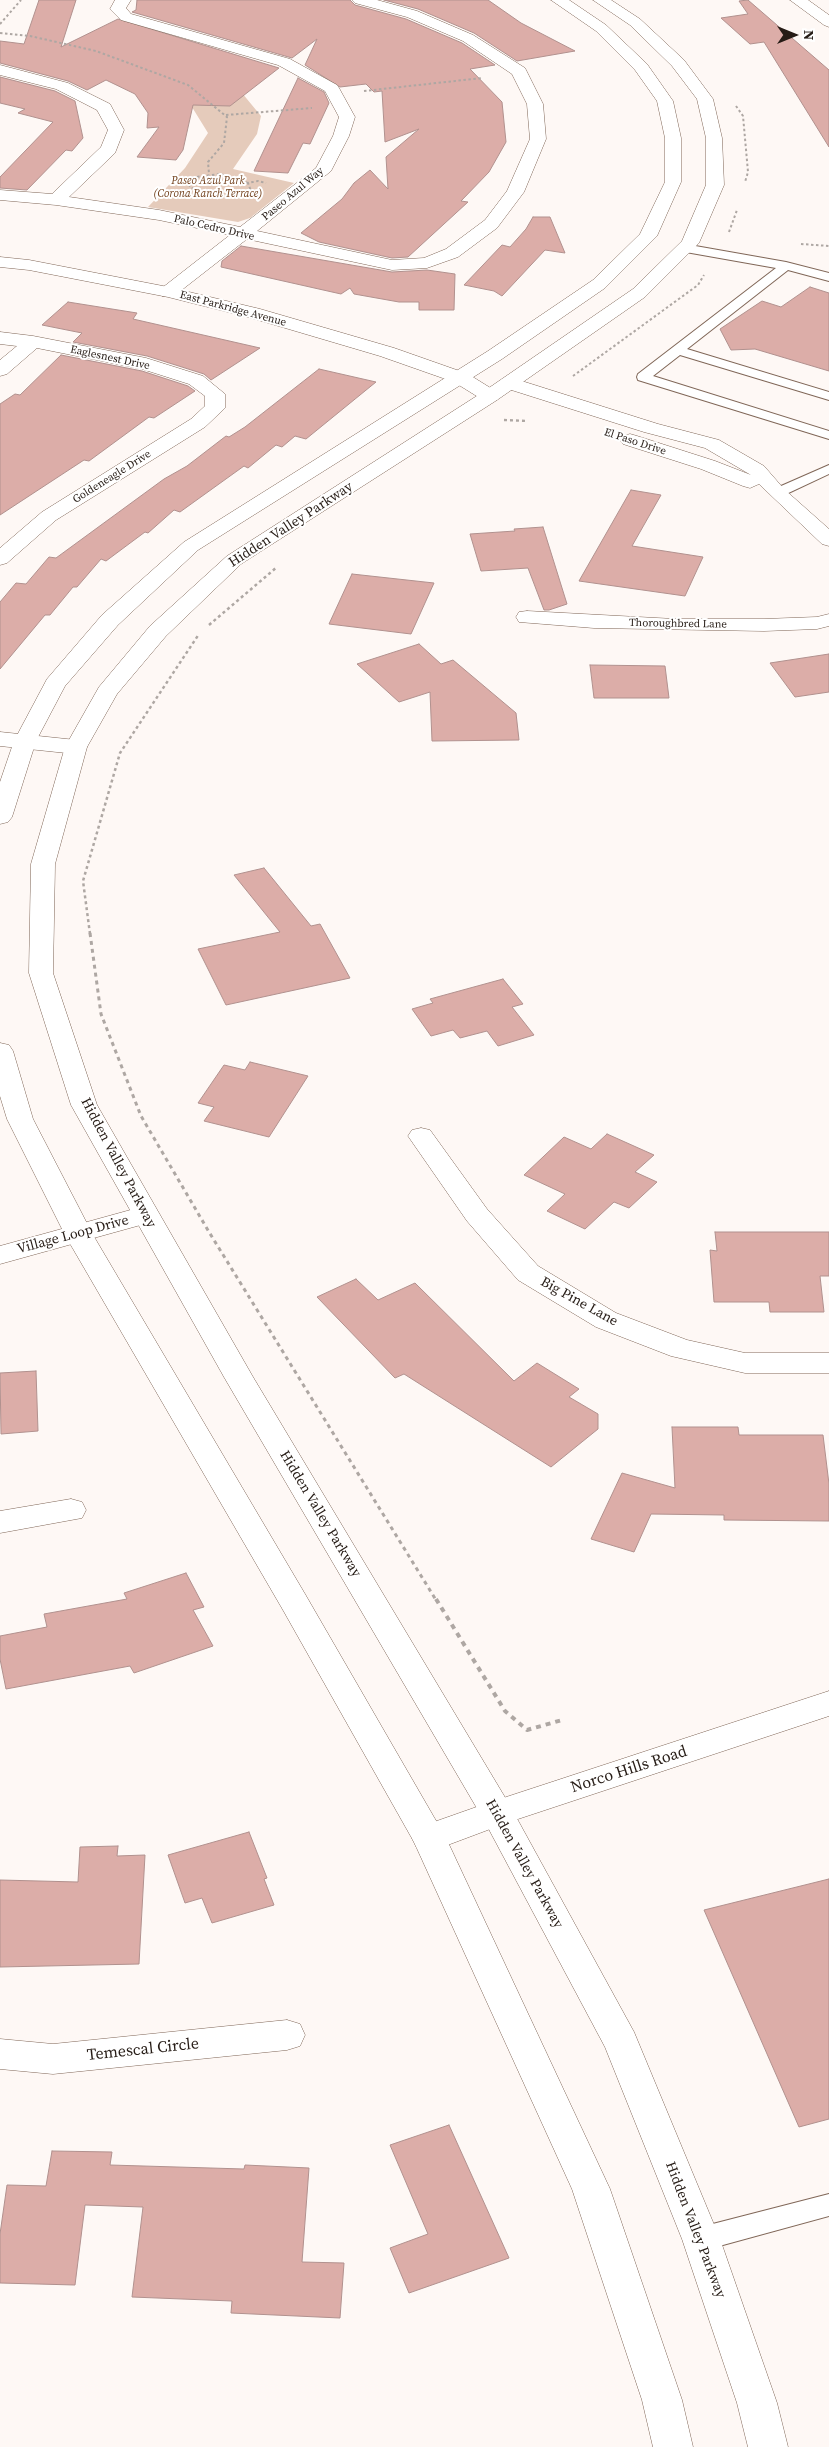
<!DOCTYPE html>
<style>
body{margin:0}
#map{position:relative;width:829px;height:2447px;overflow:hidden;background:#fef8f5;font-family:"Source Serif 4",serif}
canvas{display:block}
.north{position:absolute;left:769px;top:10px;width:50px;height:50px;-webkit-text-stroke:4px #fff;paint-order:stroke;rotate:90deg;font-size:14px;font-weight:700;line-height:20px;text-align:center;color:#261c16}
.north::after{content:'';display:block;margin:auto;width:18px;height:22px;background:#261c16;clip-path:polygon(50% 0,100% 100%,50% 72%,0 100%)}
</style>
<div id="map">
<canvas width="829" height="2447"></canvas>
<div class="north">N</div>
</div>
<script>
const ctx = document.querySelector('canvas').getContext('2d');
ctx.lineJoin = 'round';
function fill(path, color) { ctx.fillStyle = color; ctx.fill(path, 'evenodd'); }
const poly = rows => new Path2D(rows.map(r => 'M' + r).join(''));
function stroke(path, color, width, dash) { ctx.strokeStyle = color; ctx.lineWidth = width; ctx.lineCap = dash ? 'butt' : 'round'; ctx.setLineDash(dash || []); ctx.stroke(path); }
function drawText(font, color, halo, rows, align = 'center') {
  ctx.font = font + ' "Source Serif 4",serif'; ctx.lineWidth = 4; ctx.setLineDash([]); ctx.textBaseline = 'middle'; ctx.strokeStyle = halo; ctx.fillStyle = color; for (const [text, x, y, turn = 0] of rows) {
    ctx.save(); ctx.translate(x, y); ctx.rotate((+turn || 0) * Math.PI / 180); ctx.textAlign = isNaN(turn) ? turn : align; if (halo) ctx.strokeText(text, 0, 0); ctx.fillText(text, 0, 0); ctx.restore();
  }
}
fill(poly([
 [179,86,242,93,261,116,257,134,233,169,294,183,250,218,238,222,148,207,185,168,208,133]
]), '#e5cbbb');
const building = poly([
 [39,0,76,0,61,47,118,19,279,68,230,106,193,105,183,150,176,160,137,157,159,127,147,128,148,113,135,94,106,80,87,90,68,81,0,63,0,41,24,44,39,0],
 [137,0,350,0,355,5,406,19,462,43,495,65,470,69,502,102,506,142,489,172,461,201,468,202,408,257,392,258,319,242,301,233,342,199,354,183,370,170,388,189,386,157,419,129,385,142,382,91,374,92,366,84,340,87,305,65,317,39,292,58,132,12,136,10,137,0],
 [384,0,488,0,521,23,575,51,517,61,474,33,418,9,384,0],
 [748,0,829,70,829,147,764,42,750,44,721,18,748,14,739,1,748,0],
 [0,77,55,91,75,101,83,138,72,151,66,150,27,190,0,188,0,177,53,122,18,113,25,109,0,103,0,77],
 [298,78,324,92,329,103,310,144,303,143,288,173,254,171,298,78],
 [533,217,550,217,565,253,545,250,502,296,494,291,464,285,502,245,510,247,526,229,533,217],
 [241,246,392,272,427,270,455,274,454,310,419,310,419,302,399,302,354,294,350,288,341,294,221,267,222,261,241,246],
 [810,287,829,293,829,371,755,349,731,350,720,329,762,301,781,307,810,287],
 [68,302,137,313,133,319,260,348,211,380,204,374,147,356,73,342,82,333,42,325,68,302],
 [61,355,142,371,188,386,195,391,154,418,149,417,89,461,84,460,0,515,0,404,15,394,20,395,61,355],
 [319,369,376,382,306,439,295,436,282,447,276,445,248,468,244,466,180,512,174,510,148,533,145,532,106,561,101,559,77,587,73,587,50,615,45,615,0,669,0,602,16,583,26,584,49,557,56,558,164,479,187,466,226,436,229,437,245,427,319,369],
 [631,490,661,495,632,546,703,557,685,596,579,581,631,490],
 [543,527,567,604,549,610,544,610,528,568,481,571,470,534,515,531,514,529,543,527],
 [352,574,434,583,411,634,329,624,352,574],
 [419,644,441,664,453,660,516,713,519,740,432,741,430,692,399,702,357,664,419,644],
 [829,654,829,692,795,697,770,663,829,654],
 [590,665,665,666,669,698,594,698,590,665],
 [264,868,311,926,320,924,350,978,226,1005,198,949,280,932,234,875,264,868],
 [503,979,523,1004,512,1007,534,1035,498,1046,487,1031,460,1038,453,1030,431,1036,412,1009,433,1003,430,999,503,979],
 [250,1062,308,1076,269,1137,204,1121,214,1107,198,1103,224,1065,245,1070,250,1062],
 [607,1134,654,1155,635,1172,657,1182,629,1208,614,1202,585,1229,547,1211,565,1194,524,1175,564,1137,591,1149,607,1134],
 [715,1232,829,1232,829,1276,820,1276,824,1312,770,1312,769,1302,714,1302,710,1250,717,1251,715,1232],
 [356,1279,378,1300,415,1283,514,1381,537,1363,579,1389,569,1397,598,1414,598,1429,551,1467,404,1374,395,1378,317,1297,356,1279],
 [36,1371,38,1431,1,1434,0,1373,36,1371],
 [672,1427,738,1427,739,1435,823,1435,829,1484,829,1521,724,1520,724,1515,651,1514,634,1552,591,1539,622,1473,675,1488,672,1427],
 [186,1573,204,1607,193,1610,213,1646,134,1673,130,1666,6,1689,0,1659,0,1636,47,1627,44,1614,127,1599,124,1593,186,1573],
 [249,1832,267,1878,264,1879,274,1905,212,1923,202,1898,185,1903,168,1855,249,1832],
 [118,1846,117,1856,145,1855,139,1964,0,1967,0,1880,78,1882,80,1847,118,1846],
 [829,1879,829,2119,799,2127,704,1910,829,1879],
 [449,2125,509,2258,409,2293,390,2248,428,2234,390,2145,449,2125],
 [52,2151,112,2152,110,2165,244,2169,245,2165,309,2168,302,2262,344,2263,340,2318,231,2313,232,2301,132,2297,143,2207,85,2205,75,2285,0,2283,0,2234,7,2185,46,2186,52,2151]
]);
fill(building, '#dcada8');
stroke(building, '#b1918e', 1);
const service = poly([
 [684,244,786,262,829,273,829,281,788,270,687,349,829,392,829,400,680,355,653,376,829,431,829,439,638,380,637,377,638,374,776,268,680,251,678,248,684,244],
 [829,465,829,474,782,496,777,497,770,493,772,490,829,465],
 [829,2194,829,2216,701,2251,692,2247,688,2239,692,2231,701,2227,829,2194]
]);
const minor = poly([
 [115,0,131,0,126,8,131,14,290,59,337,85,339,88,355,117,349,136,331,171,257,231,392,260,424,258,446,249,485,220,507,191,530,139,527,104,512,74,463,41,407,17,355,3,352,0,377,0,417,11,473,35,525,68,543,104,546,139,524,192,497,228,458,257,427,268,392,270,247,239,174,296,162,296,159,292,162,288,230,235,159,220,56,205,0,200,0,190,52,194,101,147,108,130,97,110,56,89,0,75,0,65,68,83,110,104,124,130,115,153,69,197,159,210,240,227,316,168,333,136,339,117,325,91,278,65,121,20,110,9,115,0],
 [790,0,808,0,829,15,829,27,824,25,790,0],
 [0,332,33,336,146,358,203,376,225,394,225,408,205,427,56,520,7,563,0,565,0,548,42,512,191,419,205,406,205,396,189,384,142,369,37,348,7,374,0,376,0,360,17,346,0,344,0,332],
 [509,377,658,424,719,440,764,466,784,489,829,529,829,546,822,544,759,484,750,488,743,486,701,469,623,444,620,440,623,436,630,434,637,436,715,461,751,475,705,448,644,432,502,387,499,383,502,379,509,377],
 [527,611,675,619,764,619,817,617,829,614,829,626,817,629,764,631,594,628,519,622,516,617,519,612,527,611],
 [0,732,76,740,84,742,87,747,84,752,76,754,0,746,0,732],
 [421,1128,430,1130,487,1209,538,1266,616,1313,687,1340,745,1353,829,1353,829,1373,745,1373,671,1356,596,1327,518,1280,467,1221,408,1136,412,1130,421,1128],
 [145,1206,155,1209,159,1215,155,1221,0,1264,0,1246,145,1206],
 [71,1499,82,1502,86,1510,82,1518,0,1533,0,1511,71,1499],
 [287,2020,300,2024,305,2035,300,2046,287,2050,53,2074,0,2069,0,2039,53,2044,287,2020]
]);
const tertiary = poly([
 [829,1691,829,1716,509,1822,429,1852,417,1848,412,1838,417,1828,485,1804,829,1691]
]);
const secondary = poly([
 [0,257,29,260,168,287,260,309,394,348,468,374,497,392,500,396,497,400,483,400,454,382,380,356,248,317,168,297,29,270,0,267,0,257]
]);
const primary = poly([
 [551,0,569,0,606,25,647,64,673,101,681,138,681,182,657,236,605,288,502,359,198,550,118,625,65,686,36,741,12,817,8,822,0,824,0,782,14,741,47,679,102,615,184,542,488,351,593,280,640,234,665,182,665,138,657,101,635,70,596,31,551,0],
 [593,0,611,0,640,19,684,60,713,99,722,138,724,185,699,243,645,297,497,400,241,564,166,636,117,694,87,747,55,864,53,973,97,1105,253,1377,509,1804,634,2032,720,2239,777,2403,788,2447,748,2447,737,2403,682,2239,605,2047,485,1822,224,1377,71,1105,29,973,31,864,65,747,99,687,150,626,227,556,483,392,633,289,682,241,706,185,706,138,697,99,672,66,630,25,593,0],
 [0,1043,9,1045,13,1051,33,1119,93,1235,305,1594,446,1838,610,2189,682,2400,693,2447,653,2447,642,2400,572,2189,414,1842,283,1610,65,1235,7,1119,0,1096,0,1043]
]);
stroke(service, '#806758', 2);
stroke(minor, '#806758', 1);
stroke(tertiary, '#806758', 1);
stroke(secondary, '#806758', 1);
stroke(primary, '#806758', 1);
stroke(poly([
 [0,24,21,0],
 [0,33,30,36,96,51,188,85,227,117,224,143,208,162,209,174],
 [364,91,482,78],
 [736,106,743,116,748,172,745,182],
 [226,115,312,108],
 [252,194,248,183,258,181,266,183],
 [195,197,196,189,191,188,188,183,196,177,220,174,248,183],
 [729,232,737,210],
 [801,244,829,246],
 [573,376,698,285,704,275]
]), '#aea7a3', 2, [2.5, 2.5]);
stroke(poly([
 [504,420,528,421],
 [209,625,277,567],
 [90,934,83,881,120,753,199,634]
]), '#aea7a3', 2.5, [3, 3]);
stroke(poly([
 [90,933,101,1014,141,1116,209,1232,436,1600]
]), '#aea7a3', 3, [4, 4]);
stroke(poly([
 [436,1599,505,1711,527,1730,562,1720]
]), '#aea7a3', 4, [5, 5]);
fill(service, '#fff');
fill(minor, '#fff');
fill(tertiary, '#fff');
fill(secondary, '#fff');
fill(primary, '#fff');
drawText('italic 11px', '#703e19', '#fff', [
 ["Paseo Azul Park",208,181],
 ["(Corona Ranch Terrace)",208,194]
]);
drawText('11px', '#261c16', '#fff', [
 ["Paseo Azul Way",293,194,-40],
 ["Palo Cedro Drive",214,228,13],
 ["East Parkridge Avenue",233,309,15],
 ["Eaglesnest Drive",110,358,12],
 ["El Paso Drive",635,442,18],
 ["Goldeneagle Drive",112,477,-32],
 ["Thoroughbred Lane",678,624,1]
]);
drawText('14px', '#261c16', '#fff', [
 ["Hidden Valley Parkway",291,525,-33],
 ["Hidden Valley Parkway",118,1163,62],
 ["Village Loop Drive",73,1235,-15],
 ["Big Pine Lane",579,1302,29],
 ["Hidden Valley Parkway",320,1514,59],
 ["Hidden Valley Parkway",524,1864,61],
 ["Hidden Valley Parkway",695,2230,69]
]);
drawText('16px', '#261c16', '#fff', [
 ["Norco Hills Road",629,1770,-18],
 ["Temescal Circle",143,2050,-6]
]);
</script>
